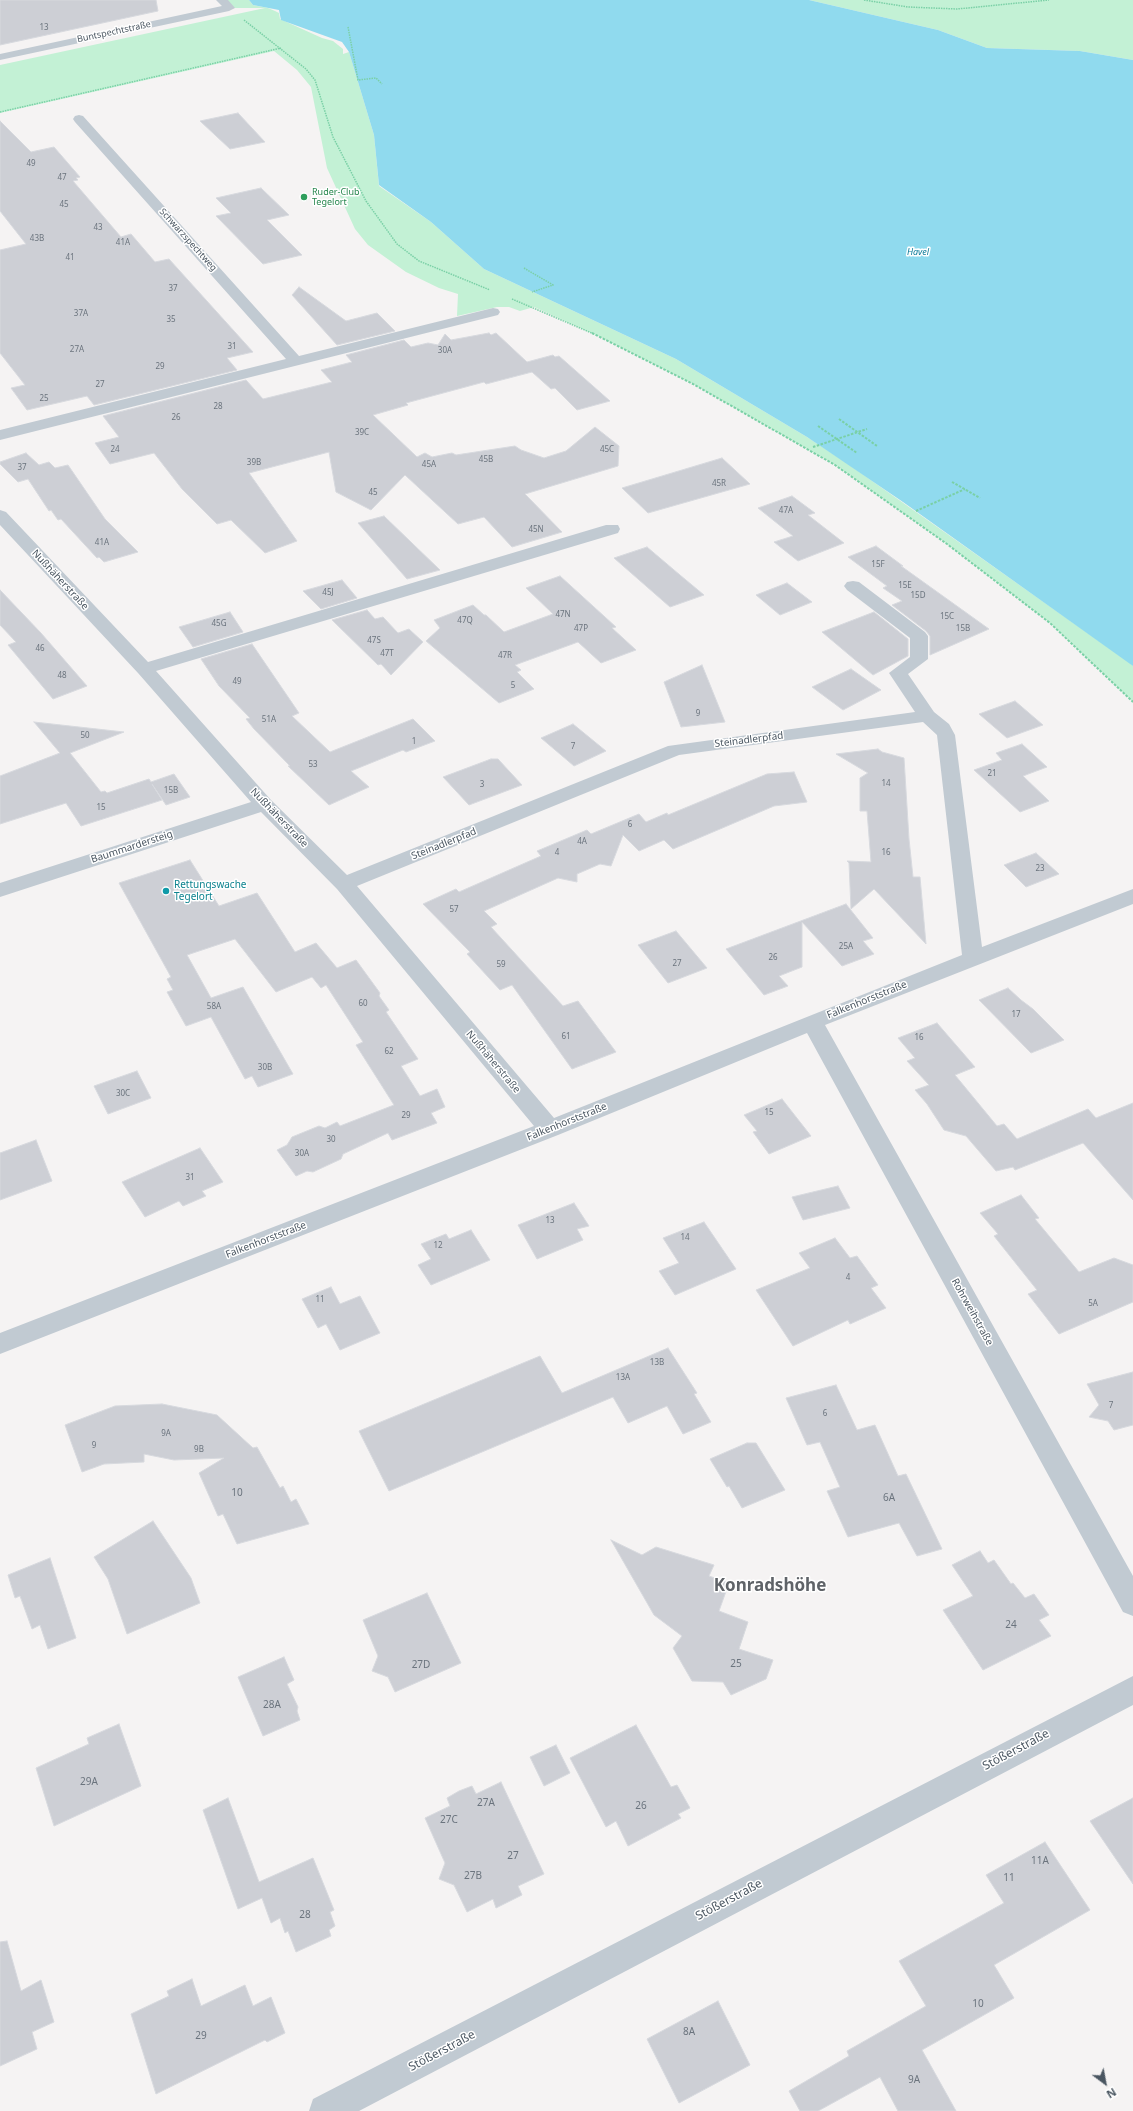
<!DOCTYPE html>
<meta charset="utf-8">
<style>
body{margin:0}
#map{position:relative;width:1133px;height:2111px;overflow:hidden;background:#f5f3f3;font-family:"Noto Sans",sans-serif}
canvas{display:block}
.north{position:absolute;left:1085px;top:2063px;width:40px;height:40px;-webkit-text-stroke:3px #fff;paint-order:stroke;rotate:148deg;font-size:11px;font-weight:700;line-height:16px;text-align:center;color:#4a5661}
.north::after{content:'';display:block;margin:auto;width:14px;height:18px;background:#4a5661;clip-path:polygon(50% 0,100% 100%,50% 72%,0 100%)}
</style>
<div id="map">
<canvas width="1133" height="2111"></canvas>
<div class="north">N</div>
</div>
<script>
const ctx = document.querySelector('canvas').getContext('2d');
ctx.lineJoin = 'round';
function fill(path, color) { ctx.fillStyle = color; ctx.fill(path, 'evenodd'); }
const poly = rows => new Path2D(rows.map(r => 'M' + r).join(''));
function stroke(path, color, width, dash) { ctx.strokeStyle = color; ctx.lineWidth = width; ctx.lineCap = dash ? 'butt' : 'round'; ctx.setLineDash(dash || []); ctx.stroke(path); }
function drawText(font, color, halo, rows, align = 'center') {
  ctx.font = font + ' "Noto Sans",sans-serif'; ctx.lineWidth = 3; ctx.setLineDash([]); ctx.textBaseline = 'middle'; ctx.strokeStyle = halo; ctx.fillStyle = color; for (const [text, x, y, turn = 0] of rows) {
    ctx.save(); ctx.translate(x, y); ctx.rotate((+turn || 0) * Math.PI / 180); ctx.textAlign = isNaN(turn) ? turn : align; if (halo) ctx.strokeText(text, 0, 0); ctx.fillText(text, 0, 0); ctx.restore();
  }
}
fill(poly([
 [225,0,249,0,253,5,268,8,275,11,279,13,280,19,322,38,333,41,343,49,343,54,349,52,374,135,379,186,431,222,484,269,676,359,807,437,848,464,1130,663,1133,666,1133,702,1050,623,947,544,835,465,693,384,598,336,534,307,520,311,509,307,497,307,457,316,458,294,439,288,406,272,368,245,355,229,327,168,311,87,297,70,274,51,0,113,0,65,265,8,232,8],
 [809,0,1133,0,1133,60,1080,51,987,48,938,30]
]), '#c3f1d5');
fill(poly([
 [249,0,809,0,938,30,987,48,1080,51,1133,60,1133,666,903,502,807,437,676,359,484,269,431,222,379,185,374,135,349,52,342,42,281,20,279,10,253,5]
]), '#90daee');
const building = poly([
 [0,0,156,0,158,11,0,45,0,0],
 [238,113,265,142,230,149,200,121,238,113],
 [0,121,31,152,54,147,80,177,76,178,78,180,73,181,121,237,131,234,155,262,169,259,253,352,227,358,237,370,94,405,87,396,27,410,11,388,25,385,0,353,0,250,26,244,0,211,0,121],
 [261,188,289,215,267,220,302,255,263,264,216,216,231,213,216,198,261,188],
 [299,287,346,321,377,313,395,331,337,345,292,295,299,287],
 [489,333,491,335,496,333,527,362,553,355,555,357,559,356,610,401,577,410,555,388,551,389,532,372,486,384,484,382,406,403,408,405,373,415,417,457,425,453,432,457,452,453,456,455,515,446,521,450,544,458,566,451,595,427,619,446,618,466,525,494,562,532,512,547,484,517,458,524,405,475,371,510,336,492,329,452,249,473,297,541,265,553,231,520,217,524,182,489,154,453,110,464,95,443,119,437,103,416,246,380,263,399,332,382,321,370,352,362,346,355,404,340,411,347,428,343,438,345,445,334,451,340,489,333],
 [26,453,39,465,49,462,55,468,68,465,105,519,138,552,104,562,99,557,97,558,61,519,58,520,51,510,49,511,28,479,18,482,0,464,0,462,26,453],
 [722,458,750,484,648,513,622,488,722,458],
 [792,496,815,513,808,515,844,543,798,561,774,542,793,536,758,508,792,496],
 [384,516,440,570,407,579,358,523,384,516],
 [876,546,903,566,901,566,989,629,930,655,930,636,926,631,892,605,902,601,883,588,887,586,848,557,876,546],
 [647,547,680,575,704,595,670,607,614,558,647,547],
 [560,576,616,627,612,628,636,650,601,663,578,642,515,665,521,670,517,672,534,689,499,703,426,641,440,628,434,620,473,605,484,615,486,615,504,632,553,614,526,588,560,576],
 [342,580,357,598,321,609,303,591,342,580],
 [787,583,812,602,780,615,756,595,787,583],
 [0,590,41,633,87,686,53,699,8,645,16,642,0,625,0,590],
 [367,610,375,619,383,617,398,633,409,629,423,642,391,675,381,664,378,665,332,620,367,610],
 [230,612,243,632,193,647,179,627,230,612],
 [874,612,908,639,908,656,873,675,822,632,874,612],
 [252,644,299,713,292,716,330,752,413,719,435,741,406,752,403,750,351,771,369,787,329,805,288,766,290,766,254,729,246,719,250,718,219,686,201,659,252,644],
 [702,665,725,722,681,727,664,682,702,665],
 [851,669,881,690,843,710,812,687,851,669],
 [1015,701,1043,725,1007,738,979,714,1015,701],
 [34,722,124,732,70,753,101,792,105,791,107,793,149,779,151,782,174,774,190,797,166,805,152,784,162,800,81,826,66,803,0,824,0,776,60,753,34,722],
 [573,724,606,751,574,766,541,738,573,724],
 [1022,744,1047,767,1023,776,1049,801,1020,812,974,770,1002,760,996,753,1022,744],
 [878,749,882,752,904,758,909,839,913,877,920,877,926,944,874,889,851,909,849,863,847,861,871,862,867,811,860,811,860,778,868,773,836,754,878,749],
 [491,759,498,759,522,785,469,805,443,777,491,759],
 [794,772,807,802,774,806,673,849,664,840,639,851,623,835,611,866,600,864,577,874,577,882,558,878,484,911,497,924,491,927,563,1006,578,1001,616,1052,572,1069,512,985,500,990,467,954,470,952,423,904,456,889,459,892,541,856,537,851,587,830,591,834,639,814,646,822,667,813,668,815,767,774,794,772],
 [1036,853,1059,874,1026,887,1004,865,1036,853],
 [190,860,219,906,257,893,295,952,316,943,337,968,356,960,380,993,379,996,389,1010,386,1012,418,1059,401,1066,420,1096,437,1089,445,1107,431,1113,437,1123,392,1140,388,1133,343,1154,341,1159,313,1172,307,1171,296,1176,277,1150,287,1145,292,1137,319,1126,325,1128,337,1122,340,1126,394,1105,356,1045,363,1042,326,985,321,988,312,977,276,992,235,939,187,955,211,998,243,987,293,1074,258,1087,252,1076,245,1079,211,1017,186,1026,167,992,173,990,167,979,171,977,119,883,190,860],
 [846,904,873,938,863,941,874,954,842,966,802,922,802,967,779,976,788,986,764,995,726,949,846,904],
 [676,931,707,968,668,983,638,945,676,931],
 [1008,988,1021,1000,1033,1009,1064,1040,1031,1053,979,1000,1008,988],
 [937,1023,975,1067,955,1075,997,1126,1004,1124,1017,1139,1088,1109,1096,1118,1133,1103,1133,1200,1083,1143,1015,1170,1013,1167,996,1171,966,1136,944,1130,927,1104,915,1090,929,1085,907,1061,915,1058,898,1038,937,1023],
 [137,1071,151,1098,108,1114,94,1086,137,1071],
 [782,1099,811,1136,769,1154,753,1132,757,1131,744,1115,782,1099],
 [36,1140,52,1181,0,1200,0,1153,36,1140],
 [200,1148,223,1182,202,1191,206,1196,183,1206,179,1201,145,1217,122,1182,200,1148],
 [838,1186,850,1208,803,1220,792,1197,838,1186],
 [1021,1195,1039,1218,1035,1219,1079,1272,1114,1258,1133,1265,1133,1302,1059,1334,1028,1294,1037,1290,994,1236,998,1234,980,1213,1021,1195],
 [574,1203,589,1226,577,1229,583,1240,537,1259,518,1225,574,1203],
 [704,1222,736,1269,675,1295,659,1271,679,1263,663,1238,704,1222],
 [471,1230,490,1260,431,1285,418,1265,431,1259,421,1244,446,1234,449,1239,471,1230],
 [835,1238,850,1258,857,1256,878,1285,871,1288,886,1308,850,1324,848,1320,793,1346,756,1290,810,1268,799,1253,835,1238],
 [331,1287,340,1304,360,1296,380,1333,340,1350,326,1324,318,1328,302,1299,331,1287],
 [668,1348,697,1393,694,1394,711,1422,683,1434,667,1406,628,1423,613,1397,389,1491,359,1431,540,1356,562,1393,668,1348],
 [1133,1372,1133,1425,1114,1430,1108,1421,1089,1417,1099,1405,1087,1384,1133,1372],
 [836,1385,857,1430,875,1425,898,1476,906,1474,942,1549,917,1556,899,1523,848,1537,827,1491,840,1487,820,1442,807,1445,786,1398,836,1385],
 [162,1404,217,1415,253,1448,257,1447,280,1488,283,1486,291,1502,296,1499,309,1524,237,1544,223,1514,218,1516,199,1473,224,1458,174,1460,144,1454,144,1462,104,1464,82,1472,65,1425,115,1406,162,1404],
 [747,1443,756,1443,785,1490,742,1508,729,1486,727,1487,710,1459,747,1443],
 [153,1521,191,1578,200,1603,127,1634,108,1579,94,1557,153,1521],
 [611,1540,642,1555,656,1547,714,1565,709,1576,729,1583,719,1611,748,1622,739,1649,773,1660,766,1679,731,1695,723,1682,692,1681,673,1648,682,1636,654,1615,611,1540],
 [980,1551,988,1563,994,1560,1011,1584,1013,1583,1025,1598,1034,1594,1049,1615,1039,1620,1051,1636,983,1670,943,1610,973,1596,952,1565,980,1551],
 [50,1558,76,1638,48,1649,40,1625,32,1629,20,1596,15,1598,8,1575,50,1558],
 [427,1593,461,1663,395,1692,388,1677,372,1671,378,1656,363,1620,427,1593],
 [284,1657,294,1680,287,1684,298,1707,297,1711,300,1720,263,1736,238,1677,284,1657],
 [119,1724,141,1786,54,1826,36,1768,89,1744,87,1738,119,1724],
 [636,1725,671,1787,677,1785,690,1808,678,1814,681,1818,628,1846,616,1821,606,1827,570,1758,636,1725],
 [556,1745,570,1773,544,1786,530,1757,556,1745],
 [501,1782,544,1874,518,1886,522,1895,496,1908,493,1899,467,1912,454,1885,439,1879,445,1863,425,1818,450,1806,447,1798,459,1791,472,1786,476,1794,501,1782],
 [228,1798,259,1882,313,1858,334,1910,330,1912,335,1926,329,1930,331,1936,296,1952,288,1931,285,1933,280,1918,271,1923,262,1898,238,1909,203,1810,228,1798],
 [1133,1798,1133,1884,1090,1821,1133,1798],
 [1045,1842,1090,1910,994,1965,1014,1998,922,2050,956,2111,898,2111,880,2077,818,2111,800,2111,789,2091,849,2056,847,2051,926,2006,899,1961,1004,1903,986,1875,1045,1842],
 [7,1941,21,1991,41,1980,54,2022,32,2032,37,2049,0,2066,0,1942,7,1941],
 [192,1979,201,2006,245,1985,253,2006,271,1997,285,2033,267,2042,265,2040,156,2094,131,2014,169,1996,167,1991,192,1979],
 [718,2001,750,2065,679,2103,647,2039,718,2001]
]);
fill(building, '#cdcfd5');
stroke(building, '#d7d9de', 1);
stroke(poly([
 [864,0,908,7,957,9,1049,0],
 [244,20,306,69,315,80,333,137,366,201,397,244,419,261,490,290],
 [348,27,358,80,376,78,382,84],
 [0,112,281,48],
 [524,268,553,285,532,292],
 [512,299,594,334]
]), '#7ad0a6', 1.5, [1.5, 1]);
stroke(poly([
 [592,333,693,384,835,465,947,544,1050,623,1133,702],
 [839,419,877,446],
 [818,426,857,453],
 [813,447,867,429],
 [952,482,980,498],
 [916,511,965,489]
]), '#7ad0a6', 2, [2.5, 1.5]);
fill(poly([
 [216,0,228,0,235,8,229,11,0,60,0,54,222,6,216,0],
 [79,115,83,116,299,356,493,308,498,309,500,312,498,315,0,440,0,430,286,359,75,122,73,119,75,116,79,115],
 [0,510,6,512,148,662,606,525,618,525,620,529,618,533,156,671,271,800,347,875,668,746,915,712,889,673,910,657,910,638,847,590,844,586,847,582,853,581,859,582,925,632,928,636,928,659,908,674,934,712,949,724,955,735,982,947,1133,889,1133,904,825,1025,1133,1576,1133,1616,1123,1612,807,1033,558,1135,0,1354,0,1333,534,1126,337,889,261,812,0,897,0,883,251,802,138,673,0,525,0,510],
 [923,722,937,735,962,955,554,1118,357,886,679,755,923,722],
 [1133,1676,1133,1705,359,2111,309,2111,313,2099,1133,1676]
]), '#c1cad2');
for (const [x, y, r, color] of [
 [304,197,4,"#2e9e5b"],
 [166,891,4,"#0f9aa8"]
]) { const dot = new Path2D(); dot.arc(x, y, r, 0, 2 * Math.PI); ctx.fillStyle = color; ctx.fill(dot); stroke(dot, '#fff', 1.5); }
drawText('8px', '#6b747e', null, [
 ["13",44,28],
 ["49",31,164],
 ["47",62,178],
 ["45",64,205],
 ["43",98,228],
 ["43B",37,239],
 ["41A",123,243],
 ["41",70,258],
 ["37",173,289],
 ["37A",81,314],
 ["35",171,320],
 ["31",232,347],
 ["27A",77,350],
 ["30A",445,351],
 ["29",160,367],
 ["27",100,385],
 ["25",44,399],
 ["28",218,407],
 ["26",176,418],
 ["39C",362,433],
 ["24",115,450],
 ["45C",607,450],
 ["45B",486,460],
 ["39B",254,463],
 ["45A",429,465],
 ["37",22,468],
 ["45R",719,484],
 ["45",373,493],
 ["47A",786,511],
 ["45N",536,530],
 ["41A",102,543],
 ["15F",878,565],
 ["15E",905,586],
 ["45J",328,593],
 ["15D",918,596],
 ["47N",563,615],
 ["15C",947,617],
 ["47Q",465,621],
 ["45G",219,624],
 ["47P",581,629],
 ["15B",963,629],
 ["47S",374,641],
 ["46",40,649],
 ["47T",387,654],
 ["47R",505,656],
 ["48",62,676],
 ["49",237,682],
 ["5",513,686],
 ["9",698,714],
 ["51A",269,720],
 ["50",85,736],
 ["1",414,742],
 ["7",573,747],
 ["53",313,765],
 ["21",992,774],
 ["14",886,784],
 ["3",482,785],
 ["15B",171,791],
 ["15",101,808],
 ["6",630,825],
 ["4A",582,842],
 ["4",557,853],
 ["16",886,853],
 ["23",1040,869],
 ["57",454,910],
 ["25A",846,947],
 ["26",773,958],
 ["27",677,964],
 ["59",501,965],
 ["60",363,1004],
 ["58A",214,1007],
 ["17",1016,1015],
 ["61",566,1037],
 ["16",919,1038],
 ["62",389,1052],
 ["30B",265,1068],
 ["30C",123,1094],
 ["15",769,1113],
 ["29",406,1116],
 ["30",331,1140],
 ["30A",302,1154],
 ["31",190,1178],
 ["13",550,1221],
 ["14",685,1238],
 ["12",438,1246],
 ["4",848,1278],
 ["11",320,1300],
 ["5A",1093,1304],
 ["13B",657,1363],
 ["13A",623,1378],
 ["7",1111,1406],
 ["6",825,1414],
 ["9A",166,1434],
 ["9",94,1446],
 ["9B",199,1450]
]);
drawText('9px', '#4a5661', '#fff', [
 ["Buntspechtstraße",114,32,-12],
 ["Schwarzspechtweg",188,240,48]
]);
drawText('9px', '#27864d', '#fff', [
 ["Ruder-Club",312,192],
 ["Tegelort",312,202]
], 'left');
drawText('italic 9px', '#0c7c9b', '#fff', [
 ["Havel",918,252]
]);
drawText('10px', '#4a5661', '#fff', [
 ["Nußhäherstraße",60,580,47],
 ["Steinadlerpfad",749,740,-7],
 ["Nußhäherstraße",279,818,46],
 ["Steinadlerpfad",444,844,-22],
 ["Baummardersteig",132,847,-18],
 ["Falkenhorststraße",867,1000,-22],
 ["Nußhäherstraße",493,1062,50],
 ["Falkenhorststraße",567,1122,-22],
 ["Falkenhorststraße",266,1240,-21],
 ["Rohrweihstraße",972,1312,61]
]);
drawText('10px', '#0d838f', '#fff', [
 ["Rettungswache",174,885],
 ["Tegelort",174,897]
], 'left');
drawText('10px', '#6b747e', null, [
 ["10",237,1493],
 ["6A",889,1498],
 ["24",1011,1625],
 ["25",736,1664],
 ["27D",421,1665],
 ["28A",272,1705],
 ["29A",89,1782],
 ["27A",486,1803],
 ["26",641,1806],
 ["27C",449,1820],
 ["27",513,1856],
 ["11A",1040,1861],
 ["27B",473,1876],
 ["11",1009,1878],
 ["28",305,1915],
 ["10",978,2004],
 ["8A",689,2032],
 ["29",201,2036],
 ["9A",914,2080]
]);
drawText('12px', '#4a5661', '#fff', [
 ["Stößerstraße",1016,1750,-28],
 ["Stößerstraße",729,1900,-28],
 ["Stößerstraße",442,2051,-28]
]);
drawText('bold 17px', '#5f6368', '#fff', [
 ["Konradshöhe",770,1586]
]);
</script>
